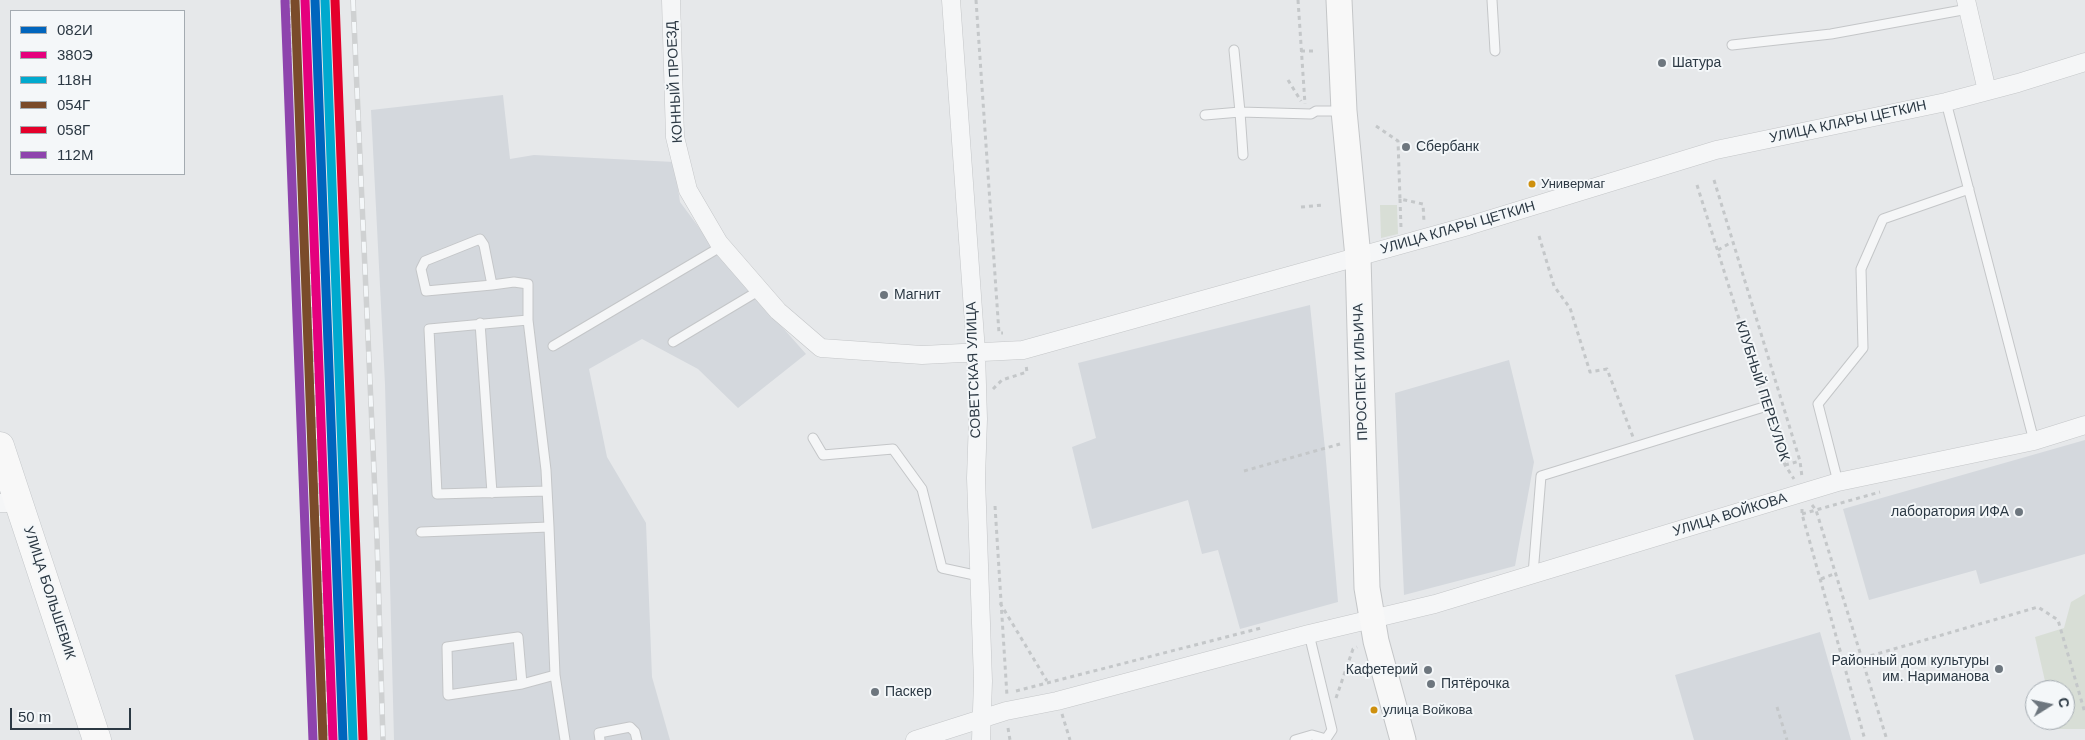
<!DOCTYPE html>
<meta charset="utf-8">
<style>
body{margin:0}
#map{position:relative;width:2085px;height:740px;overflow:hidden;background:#e6e8ea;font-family:Helvetica,sans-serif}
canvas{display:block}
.legend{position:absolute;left:10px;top:10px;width:175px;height:165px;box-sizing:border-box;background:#f4f7f9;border:1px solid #a4abb1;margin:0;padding:6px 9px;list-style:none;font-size:15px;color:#2c3944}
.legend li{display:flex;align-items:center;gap:10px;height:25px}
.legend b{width:25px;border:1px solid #a4abb1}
.north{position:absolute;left:2025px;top:680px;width:50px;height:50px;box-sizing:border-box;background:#f4f7f9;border:1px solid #a4abb1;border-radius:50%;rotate:80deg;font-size:14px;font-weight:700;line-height:20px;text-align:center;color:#2c3944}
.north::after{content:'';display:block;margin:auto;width:18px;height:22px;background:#6d767e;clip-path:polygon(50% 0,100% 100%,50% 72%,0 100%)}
.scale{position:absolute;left:10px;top:708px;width:121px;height:22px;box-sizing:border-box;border:2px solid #2c3944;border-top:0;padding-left:6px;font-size:15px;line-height:18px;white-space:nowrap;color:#2c3944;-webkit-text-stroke:4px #f4f7f9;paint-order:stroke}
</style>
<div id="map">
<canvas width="2085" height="740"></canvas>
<ul class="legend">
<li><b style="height:6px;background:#0065bd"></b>082И</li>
<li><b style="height:6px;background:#e5007d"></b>380Э</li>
<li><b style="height:6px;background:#00a9ce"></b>118Н</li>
<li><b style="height:6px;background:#7a4b2a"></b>054Г</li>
<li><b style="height:6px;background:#e4002b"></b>058Г</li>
<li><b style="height:6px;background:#8e44ad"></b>112М</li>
</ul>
<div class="north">С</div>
<div class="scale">50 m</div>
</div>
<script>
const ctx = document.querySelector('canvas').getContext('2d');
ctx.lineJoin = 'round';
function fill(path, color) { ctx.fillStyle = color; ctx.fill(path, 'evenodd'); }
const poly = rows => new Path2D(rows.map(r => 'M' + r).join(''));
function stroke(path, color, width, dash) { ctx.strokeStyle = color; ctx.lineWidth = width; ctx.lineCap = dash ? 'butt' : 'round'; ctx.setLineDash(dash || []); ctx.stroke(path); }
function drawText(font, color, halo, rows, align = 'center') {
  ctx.font = font + ' Helvetica,sans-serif'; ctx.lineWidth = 4; ctx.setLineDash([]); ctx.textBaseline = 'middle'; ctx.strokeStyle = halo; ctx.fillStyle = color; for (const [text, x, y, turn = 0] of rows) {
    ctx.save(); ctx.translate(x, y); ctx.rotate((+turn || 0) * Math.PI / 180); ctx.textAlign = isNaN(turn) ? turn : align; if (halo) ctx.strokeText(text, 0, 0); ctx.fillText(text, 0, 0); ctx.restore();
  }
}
fill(poly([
 [503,95,510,159,534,155,674,162,680,202,724,261,806,354,738,408,698,369,642,339,589,369,607,457,646,523,652,677,670,740,394,740,385,384,371,110],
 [1310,305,1325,449,1338,602,1240,629,1218,550,1202,554,1188,500,1092,529,1072,447,1096,438,1078,363],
 [1509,360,1534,462,1515,566,1404,595,1395,393],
 [2085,440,2085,554,1980,584,1976,570,1869,600,1843,509],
 [1820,632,1851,740,1694,740,1675,675]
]), '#d4d8dd');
fill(poly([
 [1380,205,1397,205,1398,234,1381,238],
 [2085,594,2085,729,2056,729,2054,720,2065,720,2065,690,2047,690,2035,637,2064,628,2071,602]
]), '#d8ded6');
const lane = poly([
 [1492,0,1495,51],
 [1732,45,1831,34,1968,9],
 [1234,50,1240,112,1311,114,1316,111,1342,111],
 [1946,102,2034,441],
 [1205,115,1240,112,1243,155],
 [492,285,484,245,480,239,425,261,421,269,426,291,492,285,514,282,528,284,528,320],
 [480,323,492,493],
 [673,342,760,290],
 [553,346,722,246],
 [813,438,823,455,893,449,922,489,942,568,979,576],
 [1838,482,1818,404,1863,348,1861,269,1883,219,1969,189],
 [547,491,437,494,429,329,528,320,546,470,549,527,555,675,565,740],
 [421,532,549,527],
 [1533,574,1541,476,1767,406],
 [522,684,518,637,447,647,448,695,522,684,555,675],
 [600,740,599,733,630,727,635,732,637,740],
 [1295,740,1312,735,1326,739,1332,730,1309,634]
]);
const street = poly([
 [671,0,675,137,688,190,719,243,778,311,821,348,922,355,1023,350,1468,226,1716,150,1946,102,2018,83,2085,62],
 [951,0,976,352,978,419,976,478,983,681,981,740],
 [1966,0,1987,91],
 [0,503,19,503],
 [915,740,1006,711,1057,701,1309,634,1435,604,1838,482,2034,441,2085,425]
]);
const secondary = poly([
 [1339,0,1344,111,1358,257,1367,588,1376,641,1403,740]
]);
const primary = poly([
 [0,446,97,740]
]);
stroke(lane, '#c4c6c8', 11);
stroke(street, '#c4c6c8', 19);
stroke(secondary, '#c4c6c8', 27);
stroke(primary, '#c2c5c8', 29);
stroke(poly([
 [289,0,293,185],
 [976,0,999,333,1003,333],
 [1298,0,1305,104],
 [1301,51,1313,51],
 [1288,80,1301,101],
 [1376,126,1398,141,1400,199,1423,204,1424,222],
 [1714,180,1800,461,1802,477],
 [1697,185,1763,395],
 [1400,199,1401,228],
 [1301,207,1324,205],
 [1539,236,1554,286,1570,308,1590,372,1607,369,1633,437],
 [1718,250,1732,242],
 [993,389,1002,380,1027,372,1026,365],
 [1770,417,1785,465,1794,479],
 [1785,465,1800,461],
 [1244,471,1340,444],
 [1812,505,1816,510,1880,492],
 [995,506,1007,696],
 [1802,509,1802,514,1865,740],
 [1802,514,1816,510,1887,740],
 [1821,579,1836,573],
 [1000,603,1047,681],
 [1863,658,2038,607,2058,620,2085,713],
 [1016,691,1261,628],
 [1336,698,1353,649,1357,647],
 [1777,707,1787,740],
 [1062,714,1070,740],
 [1008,728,1010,740]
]), '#c4c7c9', 3, [4, 4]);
stroke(lane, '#f5f6f7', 9);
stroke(street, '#f5f6f7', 18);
stroke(secondary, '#f8f8f8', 25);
stroke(primary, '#f8f8f8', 28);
const rail = poly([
 [353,0,377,539,383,740],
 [312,274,328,740]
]);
stroke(rail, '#cfd1d2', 5.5);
stroke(rail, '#f4f7f9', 4, [11]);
stroke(poly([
 [315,0,343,740]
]), '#0065bd', 9);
stroke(poly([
 [305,0,333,740]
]), '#e5007d', 9);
stroke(poly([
 [325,0,353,740]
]), '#00a9ce', 9);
stroke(poly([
 [295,1,323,740]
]), '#7a4b2a', 9);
stroke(poly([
 [335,0,363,739]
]), '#e4002b', 9);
stroke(poly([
 [285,1,313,740]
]), '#8e44ad', 9);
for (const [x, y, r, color] of [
 [1662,63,5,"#6d767e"],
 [1406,147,5,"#6d767e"],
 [1532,184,4.5,"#ce900e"],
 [884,295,5,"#6d767e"],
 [2019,512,5,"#6d767e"],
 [1999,669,5,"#6d767e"],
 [1428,670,5,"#6d767e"],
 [1431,684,5,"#6d767e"],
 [875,692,5,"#6d767e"],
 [1374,710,4.5,"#ce900e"]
]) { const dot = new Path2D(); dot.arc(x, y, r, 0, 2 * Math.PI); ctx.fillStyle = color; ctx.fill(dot); stroke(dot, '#f4f7f9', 2); }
drawText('13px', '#2c3944', '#f4f7f9', [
 ["Универмаг",1541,184],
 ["улица Войкова",1383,710]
], 'left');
drawText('14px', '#2c3944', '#f4f7f9', [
 ["Шатура",1672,63],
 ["Сбербанк",1416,147],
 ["Магнит",894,295],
 ["лаборатория ИФА",2009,512,"right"],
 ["Районный дом культуры",1989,661,"right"],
 ["им. Нариманова",1989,677,"right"],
 ["Кафетерий",1418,670,"right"],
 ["Пятёрочка",1441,684],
 ["Паскер",885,692]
], 'left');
drawText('14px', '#2c3944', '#f4f7f9', [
 ["КОННЫЙ ПРОЕЗД",675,82,-93],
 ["УЛИЦА КЛАРЫ ЦЕТКИН",1848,122,-12],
 ["УЛИЦА КЛАРЫ ЦЕТКИН",1458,228,-16],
 ["СОВЕТСКАЯ УЛИЦА",974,370,-92],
 ["ПРОСПЕКТ ИЛЬИЧА",1361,372,-92],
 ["КЛУБНЫЙ ПЕРЕУЛОК",1762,391,72],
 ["УЛИЦА ВОЙКОВА",1730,515,-17],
 ["УЛИЦА БОЛЬШЕВИК",49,593,72]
]);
</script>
